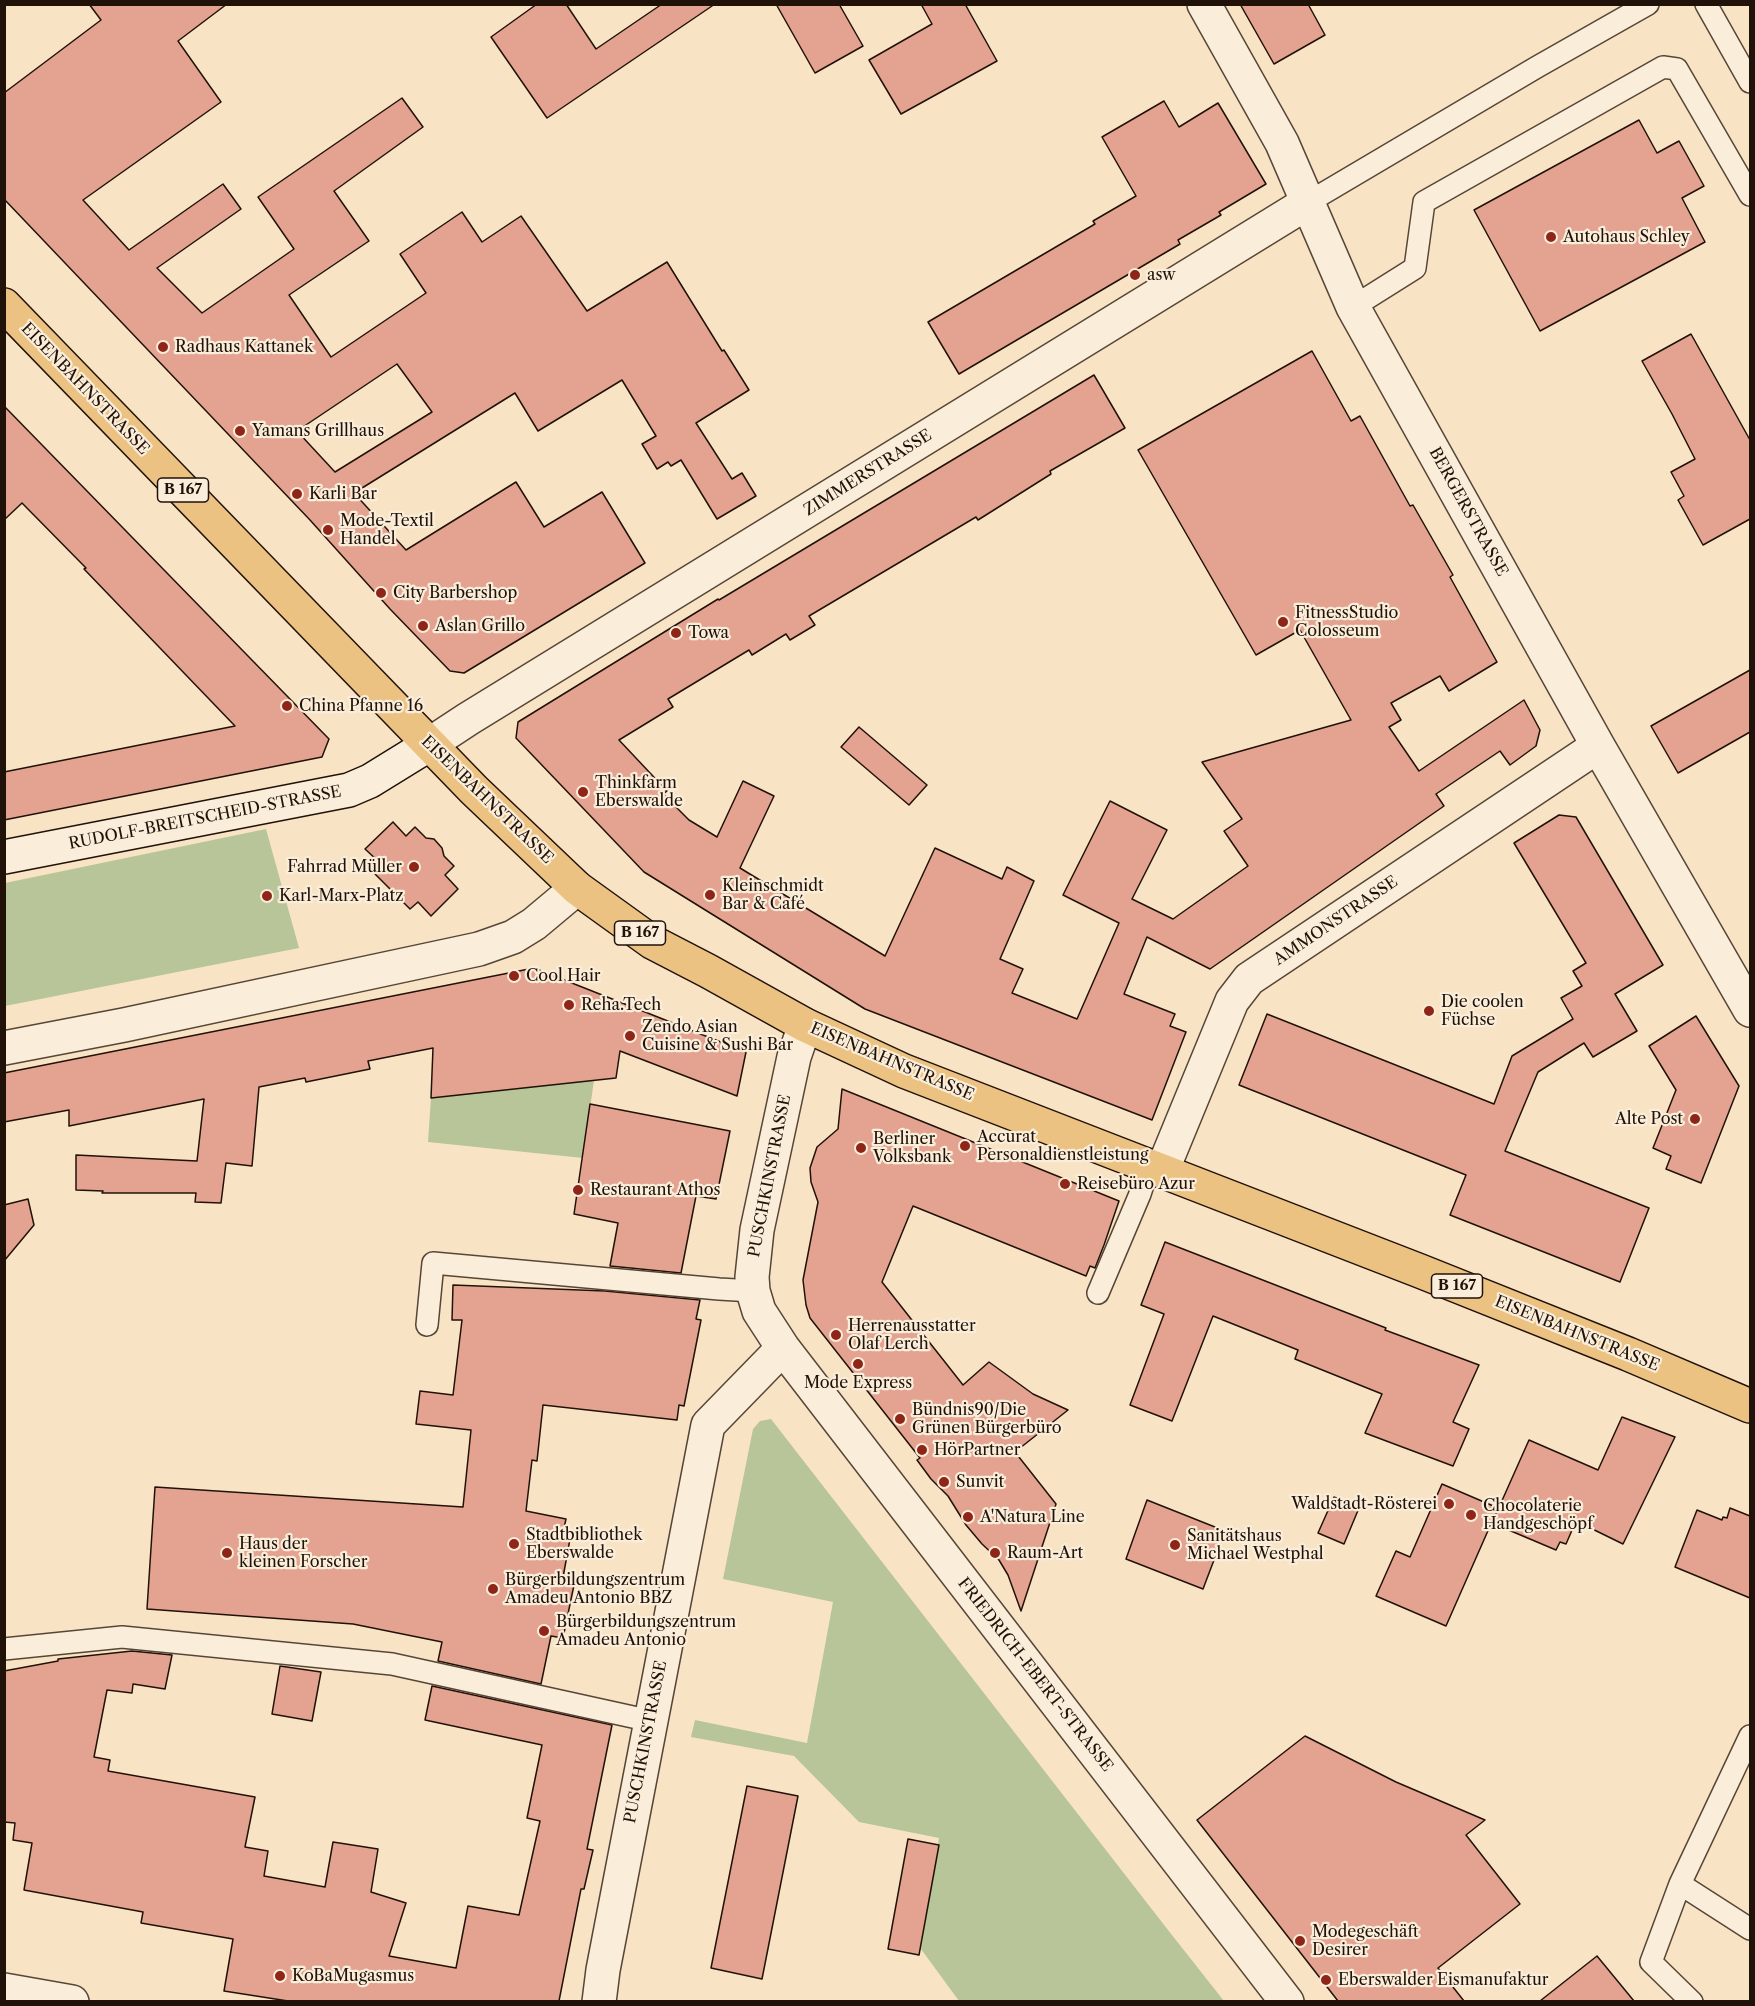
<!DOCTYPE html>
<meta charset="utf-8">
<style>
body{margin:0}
#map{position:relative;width:1755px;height:2006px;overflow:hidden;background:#f8e4c4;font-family:"Libre Caslon Text",serif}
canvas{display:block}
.frame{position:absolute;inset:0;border:6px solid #211209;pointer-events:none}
</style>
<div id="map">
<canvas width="1755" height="2006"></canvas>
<div class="frame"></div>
</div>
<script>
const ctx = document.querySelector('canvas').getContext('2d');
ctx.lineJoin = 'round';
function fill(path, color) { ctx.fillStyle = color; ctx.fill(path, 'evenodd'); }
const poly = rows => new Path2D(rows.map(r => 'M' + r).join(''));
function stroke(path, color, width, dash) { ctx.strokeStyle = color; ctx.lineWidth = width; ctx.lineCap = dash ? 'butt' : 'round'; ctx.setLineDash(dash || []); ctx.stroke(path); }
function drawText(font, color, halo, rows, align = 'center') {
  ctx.font = font + ' "Libre Caslon Text",serif'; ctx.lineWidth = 4.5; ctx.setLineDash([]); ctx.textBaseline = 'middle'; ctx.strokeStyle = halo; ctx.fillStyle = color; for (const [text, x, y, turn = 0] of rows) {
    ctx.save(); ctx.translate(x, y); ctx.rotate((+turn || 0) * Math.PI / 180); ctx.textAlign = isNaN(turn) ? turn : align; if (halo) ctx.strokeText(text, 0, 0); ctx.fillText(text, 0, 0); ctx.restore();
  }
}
fill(poly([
 [266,829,299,948,5,1006,5,883],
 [594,1080,583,1158,428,1142,431,1098],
 [771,1419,1168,1930,1224,2001,959,2001,921,1949,939,1838,859,1822,794,1756,691,1737,695,1720,807,1743,833,1602,723,1579,753,1429,760,1421]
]), '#b7c599');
const building = poly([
 [89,4,227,4,178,41,221,102,83,200,129,250,223,184,241,209,157,268,202,313,294,249,258,197,402,98,423,127,334,191,369,241,289,295,331,357,426,293,400,254,462,212,482,242,521,216,587,311,667,262,722,351,724,350,749,390,696,423,732,479,742,473,756,496,717,519,681,460,671,466,668,462,657,469,642,444,656,436,622,380,538,431,515,393,354,493,406,550,516,482,544,527,602,492,645,563,464,673,450,671,390,609,310,520,4,199,4,93,101,20,89,4],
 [397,364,432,412,335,472,297,431,397,364],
 [537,4,566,4,596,49,662,4,715,4,547,118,491,37,537,4],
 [776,4,839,4,863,46,815,73,776,4],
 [921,4,965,4,997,61,901,114,869,60,932,24,921,4],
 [1240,4,1308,4,1325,35,1274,64,1240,4],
 [1164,101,1179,127,1218,103,1266,184,1219,212,1221,215,1178,240,1180,244,959,374,928,322,1095,224,1093,221,1136,196,1102,137,1164,101],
 [1639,120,1657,153,1679,141,1704,186,1682,198,1705,242,1540,331,1474,210,1639,120],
 [1691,334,1750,440,1750,519,1703,545,1678,500,1684,496,1671,472,1695,459,1672,414,1642,361,1691,334],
 [1312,351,1351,421,1360,416,1410,506,1413,505,1453,575,1450,577,1497,662,1449,691,1440,676,1391,703,1401,720,1389,727,1419,771,1524,700,1540,730,1536,746,1510,765,1500,751,1436,794,1444,806,1210,969,1147,937,1124,994,1175,1014,1170,1026,1186,1032,1152,1120,865,1009,644,872,516,738,518,722,718,599,719,600,1094,375,1125,428,1050,471,1051,474,978,520,976,517,809,616,815,625,790,640,786,634,752,655,749,650,668,699,673,707,619,740,667,791,663,794,689,820,717,837,743,781,774,796,740,868,885,956,935,848,1002,879,1007,867,1034,881,1000,959,1023,969,1012,993,1077,1019,1119,923,1063,895,1110,801,1167,830,1132,899,1173,919,1248,866,1224,831,1242,819,1202,762,1351,720,1300,630,1256,655,1138,450,1312,351],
 [4,406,329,739,322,757,4,820,4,772,235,726,84,569,86,568,22,503,4,520,4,406],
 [1750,670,1750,732,1678,773,1651,726,1750,670],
 [859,727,927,785,909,805,841,747,859,727],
 [1559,815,1576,817,1663,965,1615,994,1637,1031,1593,1057,1584,1043,1538,1072,1505,1151,1649,1208,1620,1282,1450,1215,1466,1175,1239,1085,1267,1014,1494,1104,1512,1056,1573,1019,1561,998,1582,986,1573,971,1586,963,1514,843,1559,815],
 [393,822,406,836,415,827,426,838,434,839,442,848,444,856,454,866,445,875,458,889,431,916,418,902,410,909,371,870,379,862,365,849,393,822],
 [534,968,746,1052,737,1096,620,1051,616,1078,431,1098,433,1048,368,1061,370,1069,306,1082,305,1078,259,1087,252,1166,226,1163,221,1203,195,1202,196,1193,102,1193,103,1191,76,1190,76,1155,197,1161,204,1099,69,1126,69,1110,4,1122,4,1073,534,968],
 [1696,1016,1739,1086,1701,1183,1666,1169,1671,1156,1653,1148,1676,1090,1649,1046,1696,1016],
 [842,1089,1119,1201,1104,1245,1095,1268,1090,1266,1086,1276,913,1206,882,1282,963,1385,989,1362,1033,1394,1068,1410,1015,1452,1056,1504,1021,1611,1008,1575,999,1560,982,1544,966,1525,948,1496,931,1479,917,1460,920,1458,810,1318,806,1305,803,1280,818,1202,811,1182,810,1168,817,1147,838,1129,842,1089],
 [590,1104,730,1131,716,1199,696,1196,681,1273,610,1266,618,1223,574,1214,590,1104],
 [28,1199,34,1225,4,1261,4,1205,28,1199],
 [1165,1242,1386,1328,1385,1330,1479,1365,1453,1422,1469,1429,1453,1466,1365,1433,1382,1394,1295,1359,1298,1350,1213,1316,1172,1421,1130,1405,1164,1314,1141,1305,1165,1242],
 [453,1285,605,1291,700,1300,696,1319,701,1320,684,1406,679,1405,677,1420,543,1405,537,1461,532,1460,526,1511,566,1519,562,1537,570,1539,562,1583,574,1585,563,1638,551,1636,541,1684,438,1661,442,1642,353,1624,147,1609,155,1487,463,1507,471,1430,416,1424,420,1391,453,1395,462,1320,452,1320,453,1285],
 [1622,1417,1675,1437,1623,1544,1576,1521,1566,1544,1560,1542,1556,1550,1492,1523,1529,1440,1598,1470,1622,1417],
 [1442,1484,1498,1508,1446,1626,1376,1596,1396,1551,1410,1557,1442,1484],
 [1334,1497,1359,1508,1344,1544,1318,1533,1334,1497],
 [1147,1500,1225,1531,1203,1589,1126,1559,1147,1500],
 [1730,1508,1750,1516,1750,1598,1675,1567,1697,1510,1722,1520,1723,1517,1727,1518,1730,1508],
 [132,1651,172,1655,165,1689,133,1684,132,1693,107,1690,94,1757,110,1760,108,1771,255,1797,245,1847,268,1851,264,1876,325,1887,333,1842,378,1849,371,1892,406,1903,389,1956,456,1968,468,1906,519,1915,540,1821,527,1818,542,1745,425,1720,432,1686,612,1725,587,1849,593,1850,584,1889,581,1889,559,2001,288,2001,224,1991,233,1939,141,1923,143,1912,24,1890,32,1843,13,1840,15,1823,4,1822,4,1671,58,1661,58,1659,132,1651],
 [280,1666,321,1672,312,1721,272,1714,280,1666],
 [1305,1736,1396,1782,1485,1820,1466,1835,1520,1904,1438,1968,1464,2001,1338,2001,1197,1820,1305,1736],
 [747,1786,798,1796,762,1979,711,1968,747,1786],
 [908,1839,939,1845,919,1955,888,1949,908,1839],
 [1597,1956,1634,2001,1540,2001,1597,1956]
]);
fill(building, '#e4a290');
stroke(building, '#211209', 1.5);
const lane = poly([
 [1706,4,1750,82],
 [1307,203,1537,67,1648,4],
 [1353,307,1415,268,1424,202,1663,67,1677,69,1750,195],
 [1098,1293,1140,1194,1149,1166],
 [427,1325,433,1263,719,1289,753,1291],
 [4,1649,122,1637,392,1664,651,1721],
 [1680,1884,1750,1929],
 [1692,2002,1651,1962,1680,1884,1750,1736]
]);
const street = poly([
 [1204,4,1282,143,1353,307,1598,746,1750,1010],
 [430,744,468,719,1307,203],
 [805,1025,794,1057,757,1230,752,1277,753,1291,759,1311,783,1348,1287,2002],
 [4,1048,124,1025,479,949,513,937,534,924,577,888],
 [1162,1171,1232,1001,1249,979,1598,746],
 [4,1990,72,2002],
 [599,2002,603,1970,708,1425,783,1348]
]);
const secondary = poly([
 [4,857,349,790,370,781,430,744]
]);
const primary = poly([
 [4,305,474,790,577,888,652,942,708,971,805,1025,904,1071,1420,1271,1628,1354,1750,1406]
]);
stroke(lane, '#574638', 24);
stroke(street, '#574638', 36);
stroke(secondary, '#211209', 36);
stroke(primary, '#211209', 36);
stroke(lane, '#faedd9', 21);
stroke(street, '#faedd9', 33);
stroke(secondary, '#faedd9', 33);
stroke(primary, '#ecc282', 33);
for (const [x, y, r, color] of [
 [1551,237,6,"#8f2418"],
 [1135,275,6,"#8f2418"],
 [163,347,6,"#8f2418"],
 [240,431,6,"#8f2418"],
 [297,494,6,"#8f2418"],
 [328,530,6,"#8f2418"],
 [381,593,6,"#8f2418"],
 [1283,622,6,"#8f2418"],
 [423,626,6,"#8f2418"],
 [676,633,6,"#8f2418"],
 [287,706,6,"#8f2418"],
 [583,792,6,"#8f2418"],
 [414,867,6,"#8f2418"],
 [710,895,6,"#8f2418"],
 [267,896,6,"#8f2418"],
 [514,976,6,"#8f2418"],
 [569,1005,6,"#8f2418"],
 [1429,1011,6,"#8f2418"],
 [630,1036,6,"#8f2418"],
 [1695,1119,6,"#8f2418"],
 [965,1146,6,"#8f2418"],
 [861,1148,6,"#8f2418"],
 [1065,1184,6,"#8f2418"],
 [578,1190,6,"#8f2418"],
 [836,1335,6,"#8f2418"],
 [858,1364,6,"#8f2418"],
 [900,1419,6,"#8f2418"],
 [922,1450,6,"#8f2418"],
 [944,1482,6,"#8f2418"],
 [1449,1504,6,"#8f2418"],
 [1471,1515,6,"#8f2418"],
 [968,1517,6,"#8f2418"],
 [514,1544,6,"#8f2418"],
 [1175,1545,6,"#8f2418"],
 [227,1553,6,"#8f2418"],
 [995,1553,6,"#8f2418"],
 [493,1589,6,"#8f2418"],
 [544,1631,6,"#8f2418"],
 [1300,1941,6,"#8f2418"],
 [280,1976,6,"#8f2418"],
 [1326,1980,6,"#8f2418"]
]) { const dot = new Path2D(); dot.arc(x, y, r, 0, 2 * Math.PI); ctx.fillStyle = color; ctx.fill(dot); stroke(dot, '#faedd9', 2); }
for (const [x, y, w] of [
 [183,490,51],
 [640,933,51],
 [1457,1286,51]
]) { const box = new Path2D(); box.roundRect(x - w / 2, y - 12, w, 24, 4.5); ctx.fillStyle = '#faedd9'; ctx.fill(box); stroke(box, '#211209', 1.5); }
drawText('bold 15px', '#211209', null, [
 ["B 167",183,490],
 ["B 167",640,933],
 ["B 167",1457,1286]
]);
drawText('16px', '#211209', '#faedd9', [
 ["Autohaus Schley",1563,237],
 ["asw",1147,275],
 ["Radhaus Kattanek",175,347],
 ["Yamans Grillhaus",252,431],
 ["Karli Bar",309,494],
 ["Mode-Textil",340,521],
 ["Handel",340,539],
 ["City Barbershop",393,593],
 ["FitnessStudio",1295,613],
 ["Colosseum",1295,631],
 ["Aslan Grillo",435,626],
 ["Towa",688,633],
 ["China Pfanne 16",299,706],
 ["Thinkfarm",595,783],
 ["Eberswalde",595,801],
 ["Fahrrad Müller",402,867,"right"],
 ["Kleinschmidt",722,886],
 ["Bar & Café",722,904],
 ["Karl-Marx-Platz",279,896],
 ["Cool Hair",526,976],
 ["Die coolen",1441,1002],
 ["Füchse",1441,1020],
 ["Reha.Tech",581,1005],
 ["Zendo Asian",642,1027],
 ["Cuisine & Sushi Bar",642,1045],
 ["Alte Post",1683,1119,"right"],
 ["Accurat",977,1137],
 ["Personaldienstleistung",977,1155],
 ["Berliner",873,1139],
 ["Volksbank",873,1157],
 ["Reisebüro Azur",1077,1184],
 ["Restaurant Athos",590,1190],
 ["Herrenausstatter",848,1326],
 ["Olaf Lerch",848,1344],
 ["Mode Express",858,1383,"center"],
 ["Bündnis90/Die",912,1410],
 ["Grünen Bürgerbüro",912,1428],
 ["HörPartner",934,1450],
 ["Sunvit",956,1482],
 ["Waldstadt-Rösterei",1437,1504,"right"],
 ["Chocolaterie",1483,1506],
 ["Handgeschöpf",1483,1524],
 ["A'Natura Line",980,1517],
 ["Stadtbibliothek",526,1535],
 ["Eberswalde",526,1553],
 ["Sanitätshaus",1187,1536],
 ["Michael Westphal",1187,1554],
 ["Haus der",239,1544],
 ["kleinen Forscher",239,1562],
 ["Raum-Art",1007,1553],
 ["Bürgerbildungszentrum",505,1580],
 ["Amadeu Antonio BBZ",505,1598],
 ["Bürgerbildungszentrum",556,1622],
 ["Amadeu Antonio",556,1640],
 ["Modegeschäft",1312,1932],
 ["Desirer",1312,1950],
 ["KoBaMugasmus",292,1976],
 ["Eberswalder Eismanufaktur",1338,1980]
], 'left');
drawText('16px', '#211209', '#faedd9', [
 ["EISENBAHNSTRASSE",85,389,46],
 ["ZIMMERSTRASSE",868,473,-32],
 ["BERGERSTRASSE",1468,512,61],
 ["EISENBAHNSTRASSE",487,800,44],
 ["RUDOLF-BREITSCHEID-STRASSE",205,818,-11],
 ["AMMONSTRASSE",1336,921,-34],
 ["EISENBAHNSTRASSE",892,1062,23],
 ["PUSCHKINSTRASSE",770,1176,-79],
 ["EISENBAHNSTRASSE",1577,1334,22],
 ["FRIEDRICH-EBERT-STRASSE",1035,1675,52],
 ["PUSCHKINSTRASSE",646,1742,-79]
]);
</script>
